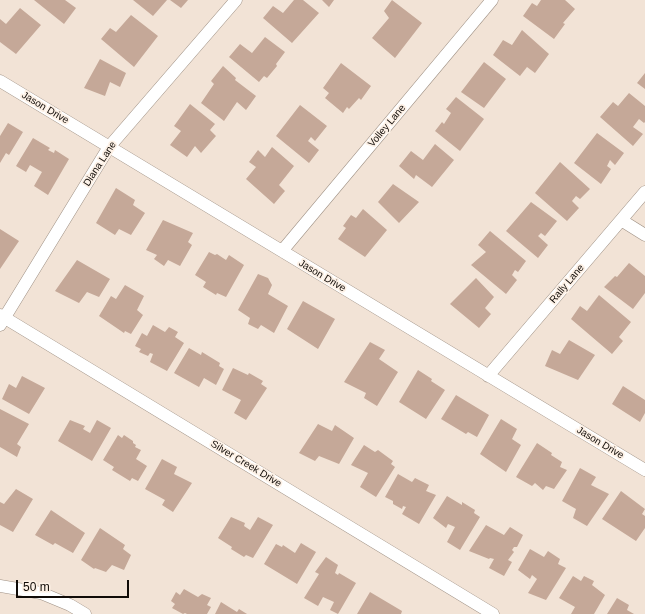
<!DOCTYPE html>
<style>
body{margin:0}
#map{position:relative;width:645px;height:614px;overflow:hidden;background:#f2e3d6;font-family:Arial,sans-serif}
canvas{display:block}
.scale{position:absolute;left:16px;top:580px;width:113px;height:18px;box-sizing:border-box;border:2px solid #100b07;border-top:0;padding-left:5px;font-size:12px;line-height:14px;white-space:nowrap;color:#100b07;-webkit-text-stroke:3px #fdf1e6;paint-order:stroke}
</style>
<div id="map">
<canvas width="645" height="614"></canvas>
<div class="scale">50 m</div>
</div>
<script>
const ctx = document.querySelector('canvas').getContext('2d');
ctx.lineJoin = 'round';
function fill(path, color) { ctx.fillStyle = color; ctx.fill(path, 'evenodd'); }
const poly = rows => new Path2D(rows.map(r => 'M' + r).join(''));
function stroke(path, color, width, dash) { ctx.strokeStyle = color; ctx.lineWidth = width; ctx.lineCap = dash ? 'butt' : 'round'; ctx.setLineDash(dash || []); ctx.stroke(path); }
function drawText(font, color, halo, rows, align = 'center') {
  ctx.font = font + ' Arial,sans-serif'; ctx.lineWidth = 3.5; ctx.setLineDash([]); ctx.textBaseline = 'middle'; ctx.strokeStyle = halo; ctx.fillStyle = color; for (const [text, x, y, turn = 0] of rows) {
    ctx.save(); ctx.translate(x, y); ctx.rotate((+turn || 0) * Math.PI / 180); ctx.textAlign = isNaN(turn) ? turn : align; if (halo) ctx.strokeText(text, 0, 0); ctx.fillText(text, 0, 0); ctx.restore();
  }
}
fill(poly([
 [34,0,65,0,76,8,64,24],
 [133,0,167,0,153,16],
 [170,0,188,0,181,8],
 [294,0,303,0,319,13,292,43,263,18,273,6,283,13],
 [322,0,334,0,329,7],
 [392,0,422,23,395,58,372,38,389,18,384,11],
 [541,0,565,0,575,9,563,23,565,24,554,39,523,16,532,3,537,6],
 [20,8,41,25,16,54,0,42,0,19,6,24],
 [131,15,158,36,134,67,101,39,110,28,116,32],
 [522,30,549,54,535,73,527,67,520,76,493,55,503,40,512,45],
 [265,37,285,52,276,64,277,66,267,78,264,76,259,82,229,57,240,44,252,53],
 [100,59,126,73,120,87,110,82,105,96,84,88],
 [484,62,506,79,484,108,461,92],
 [341,63,371,86,361,100,359,98,349,109,347,107,343,113,325,98,329,93,323,88],
 [223,66,236,78,235,80,256,96,246,110,237,102,224,121,201,103,214,84,211,81],
 [645,73,645,89,637,83],
 [629,93,645,106,645,122,644,123,639,119,633,127,643,134,633,146,600,117,613,102,618,106],
 [456,97,484,119,460,151,435,131,442,122,444,124,451,113,446,109],
 [190,104,215,124,210,130,216,136,201,153,195,146,187,157,170,145,181,131,174,126],
 [300,105,327,126,315,141,311,137,308,141,319,150,309,163,276,136],
 [8,123,23,132,9,155,6,153,0,163,0,136],
 [597,133,624,153,615,165,610,160,607,166,611,169,601,184,574,163],
 [33,138,50,148,48,150,54,153,55,150,69,159,48,195,34,186,42,172,30,165,26,172,16,166],
 [435,144,454,160,432,187,416,175,414,179,399,166,411,151,423,160],
 [272,147,294,166,279,185,285,191,274,204,246,179,256,167,249,162,258,150,265,157],
 [560,162,590,189,580,199,576,196,572,201,579,208,567,221,535,193],
 [393,184,419,202,399,223,378,202],
 [116,188,135,200,133,205,145,213,131,235,119,229,115,235,96,223],
 [531,202,557,221,545,236,541,233,538,236,548,245,538,258,506,231],
 [363,209,387,230,365,257,338,239,346,228,343,226,351,215,356,218],
 [163,220,193,233,188,242,192,245,180,266,168,260,164,266,154,259,157,255,146,250],
 [0,229,19,241,0,269],
 [490,231,526,261,518,272,515,270,512,275,517,280,506,294,471,265,486,252,478,245],
 [209,252,215,255,217,254,226,260,229,255,244,265,226,297,217,293,216,295,203,287,206,282,195,275],
 [77,260,110,279,99,297,87,292,79,303,55,291],
 [629,263,645,276,645,293,633,309,604,287,615,276,617,277],
 [258,274,268,278,272,285,268,294,288,306,274,333,261,325,258,329,248,324,250,318,238,310],
 [476,278,494,297,485,308,491,314,479,328,450,304],
 [125,285,144,296,137,310,143,315,131,334,125,331,124,333,99,316,111,296,116,299],
 [599,295,631,322,619,337,623,341,612,354,571,319,580,306,587,311],
 [303,301,335,319,318,349,287,329],
 [153,325,165,332,169,327,178,332,175,337,184,343,167,371,150,362,153,354,150,353,148,356,139,352,141,349,135,346,142,333,147,336],
 [569,340,595,355,578,380,545,366,552,350,560,354],
 [370,342,385,350,379,359,398,372,377,406,364,398,366,393,344,382],
 [189,348,201,355,202,352,220,363,219,366,224,369,216,385,204,378,199,387,174,373],
 [233,368,248,375,249,373,263,381,261,384,267,388,246,420,234,413,241,400,222,390],
 [418,370,432,379,431,381,445,390,426,419,399,402],
 [22,376,45,388,29,414,2,399,9,384,16,388],
 [623,386,645,400,645,413,640,422,612,404],
 [456,395,489,415,477,437,468,432,466,434,441,419],
 [0,409,29,424,17,444,21,447,17,457,0,447],
 [501,419,517,429,512,439,521,445,506,472,480,454],
 [70,420,85,426,83,429,90,433,97,420,111,428,92,461,58,441],
 [318,424,332,431,335,425,354,438,339,464,319,456,315,461,299,453],
 [118,435,122,438,124,435,133,441,133,443,136,445,135,447,141,450,136,459,147,466,138,481,132,478,130,481,112,470,114,467,103,460],
 [537,443,552,453,551,455,562,462,560,467,567,470,554,489,546,486,543,490,535,483,532,486,516,477],
 [364,445,375,452,378,450,393,461,391,464,395,467,376,497,360,487,368,473,351,465],
 [162,459,177,467,174,474,192,483,173,512,162,505,165,500,145,489],
 [580,468,596,477,591,485,609,494,587,526,573,518,576,509,562,501],
 [398,474,412,482,415,478,429,485,426,491,436,495,419,524,402,514,406,507,403,506,402,509,393,504,393,501,385,497],
 [16,489,33,499,13,532,0,525,0,502,4,504],
 [621,491,645,509,642,514,645,516,645,528,636,541,602,519],
 [447,496,462,505,462,502,475,510,474,513,480,517,460,550,447,542,455,527,448,524,446,528,433,518],
 [51,510,85,533,73,553,55,543,53,545,35,535],
 [231,517,245,523,244,526,250,530,258,517,273,525,253,558,246,555,244,557,231,549,232,547,218,538],
 [486,525,504,535,510,527,523,535,517,547,514,547,512,550,514,552,508,560,512,562,504,576,489,568,494,559,490,558,489,559,469,551],
 [100,528,125,545,123,549,131,555,124,570,112,565,106,572,95,568,94,569,81,560],
 [301,543,316,552,297,584,264,564,276,544,282,547,283,545,295,553],
 [530,549,544,557,548,551,560,559,558,564,566,568,546,600,528,593,537,579,532,575,530,579,518,570],
 [326,557,338,565,335,573,338,575,339,573,356,583,338,614,330,610,334,602,323,597,318,606,304,598,319,574,315,572],
 [573,576,581,581,584,576,594,581,592,585,605,595,594,614,571,614,575,607,559,598],
 [184,589,198,597,202,594,211,598,207,605,211,607,207,614,187,614,185,613,183,614,172,608,175,604,171,601,176,592,180,595],
 [370,592,402,611,401,614,357,614],
 [617,598,629,605,627,610,634,614,607,614],
 [221,602,237,612,239,609,247,614,215,614]
]), '#c5a898');
const minor = poly([
 [0,81,645,470],
 [621,220,645,235],
 [282,251,492,0],
 [0,315,493,614],
 [0,325,109,147,236,0],
 [488,376,645,192],
 [0,586,41,593,70,605,85,614]
]);
stroke(minor, '#9e9084', 13);
stroke(minor, '#fff', 12);
drawText('10px', '#100b07', '#fdf1e6', [
 ["Jason Drive",45,108,31],
 ["Volley Lane",387,126,-50],
 ["Diana Lane",100,164,-57],
 ["Jason Drive",322,276,31],
 ["Rally Lane",567,284,-50],
 ["Jason Drive",600,443,31],
 ["Silver Creek Drive",246,464,31]
]);
</script>
